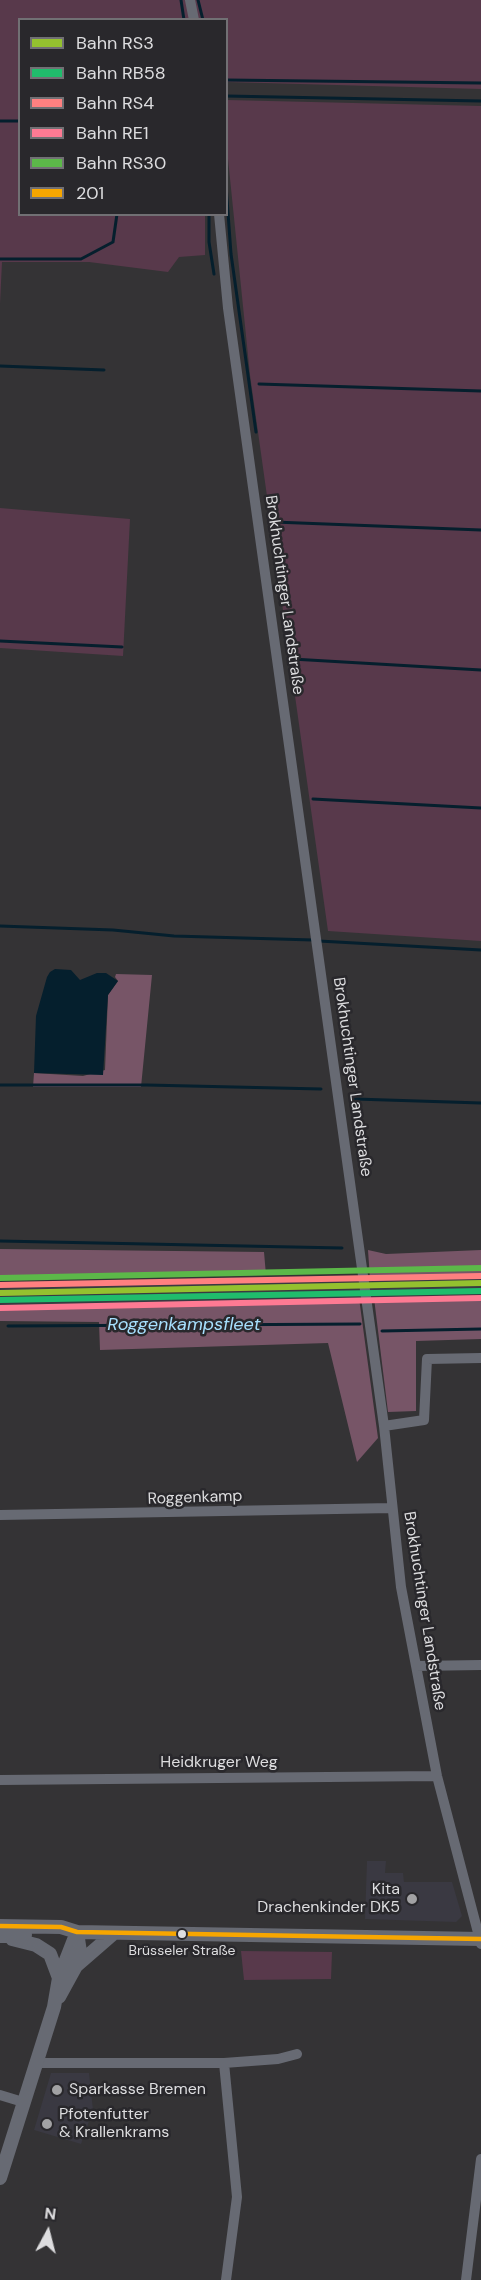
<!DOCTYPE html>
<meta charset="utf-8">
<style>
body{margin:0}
#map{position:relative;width:481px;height:2280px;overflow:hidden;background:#343335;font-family:"DM Sans",sans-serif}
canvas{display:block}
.legend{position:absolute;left:18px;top:18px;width:210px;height:198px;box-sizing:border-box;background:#29282c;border:2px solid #717074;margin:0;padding:8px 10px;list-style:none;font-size:18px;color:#dddddf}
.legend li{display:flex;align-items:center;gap:12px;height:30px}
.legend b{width:30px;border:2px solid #717074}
.north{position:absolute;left:18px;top:2202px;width:60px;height:60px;-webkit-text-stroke:4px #29282c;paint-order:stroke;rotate:7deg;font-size:16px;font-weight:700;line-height:24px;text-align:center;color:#dddddf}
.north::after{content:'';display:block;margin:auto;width:21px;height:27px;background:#dddddf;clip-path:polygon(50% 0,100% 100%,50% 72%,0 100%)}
</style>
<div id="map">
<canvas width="481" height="2280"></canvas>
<ul class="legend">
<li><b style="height:8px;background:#94c12f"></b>Bahn RS3</li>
<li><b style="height:8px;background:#20bc6c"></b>Bahn RB58</li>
<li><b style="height:8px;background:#ff8080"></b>Bahn RS4</li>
<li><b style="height:8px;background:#fe7a93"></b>Bahn RE1</li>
<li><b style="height:8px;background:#5cb849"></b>Bahn RS30</li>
<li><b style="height:8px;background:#f7a600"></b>201</li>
</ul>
<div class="north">N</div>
</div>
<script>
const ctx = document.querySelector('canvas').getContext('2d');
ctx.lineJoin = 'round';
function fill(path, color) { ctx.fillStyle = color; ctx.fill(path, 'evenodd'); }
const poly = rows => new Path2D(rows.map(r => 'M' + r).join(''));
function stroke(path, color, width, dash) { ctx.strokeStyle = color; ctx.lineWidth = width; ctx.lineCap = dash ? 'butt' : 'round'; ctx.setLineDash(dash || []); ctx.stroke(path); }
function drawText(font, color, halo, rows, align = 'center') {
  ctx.font = font + ' "DM Sans",sans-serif'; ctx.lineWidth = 5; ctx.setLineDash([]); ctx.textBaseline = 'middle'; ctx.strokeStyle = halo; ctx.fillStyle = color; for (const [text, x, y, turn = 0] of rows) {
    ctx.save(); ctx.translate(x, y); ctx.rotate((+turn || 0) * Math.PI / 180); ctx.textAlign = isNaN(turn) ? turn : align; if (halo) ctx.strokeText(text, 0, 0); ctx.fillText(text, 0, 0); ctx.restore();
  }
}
fill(poly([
 [481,1277,481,1297,0,1306,0,1287],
 [367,1861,386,1861,385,1873,403,1873,404,1882,452,1882,462,1916,456,1922,365,1919],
 [51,2073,89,2073,93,2110,81,2144,34,2130]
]), '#3a3942');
fill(poly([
 [0,0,481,0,481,89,227,82,226,20,20,20,20,214,205,215,205,255,179,257,168,272,89,262,2,262,0,304],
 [227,100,481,106,481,941,328,931,250,375,227,149],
 [0,508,130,519,123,656,0,648],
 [241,1951,332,1952,331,1979,244,1980]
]), '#58394b');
fill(poly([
 [116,974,152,975,141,1087,33,1087,34,1073,83,1076,105,1070,108,995,118,981,115,977],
 [0,1249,264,1252,266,1275,0,1280],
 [368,1250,386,1254,481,1250,481,1277,370,1279],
 [481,1297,481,1339,416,1341,416,1411,388,1412,374,1298],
 [359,1298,378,1438,357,1462,328,1343,100,1350,99,1322,0,1321,0,1306]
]), '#775567');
fill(poly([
 [55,969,71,970,80,980,97,973,106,973,118,981,108,995,103,1075,34,1073,36,1016,47,977,50,972]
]), '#051f2d');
stroke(poly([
 [181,0,184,20],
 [198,0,203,20],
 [226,80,481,83],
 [226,96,481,101],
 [0,121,20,121],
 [226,185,231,254,256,432],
 [209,214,209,242,214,274],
 [0,259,81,259,113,242,117,214],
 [0,366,104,370],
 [259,384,481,391],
 [274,522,481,530],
 [0,641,122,647],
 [292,659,481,670],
 [313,799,481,808],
 [0,926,113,930,174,936,313,940],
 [319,941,481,950],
 [0,1085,147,1085,321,1089],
 [355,1099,481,1103],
 [0,1241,342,1248],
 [8,1326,360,1324],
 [382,1331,481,1329]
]), '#051f2d', 3);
stroke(poly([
 [190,0,194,20],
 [219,214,228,308,384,1426,401,1587,437,1776,481,1944],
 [384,1426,424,1420,427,1359,481,1358],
 [0,1515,392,1508],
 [416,1666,481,1665],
 [0,1780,437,1776],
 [36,2063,224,2063,278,2059,297,2054],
 [224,2063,237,2197,226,2280],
 [0,2095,23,2102],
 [466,2280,481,2159]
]), '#676a73', 10);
stroke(poly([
 [0,1926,61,1927,77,1932,481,1939],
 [0,1936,25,1935],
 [12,1939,36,1945,50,1954,59,1978],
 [76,1966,114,1933],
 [59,1997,76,1966,80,1952,77,1932],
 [0,2178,54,2007,59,1978,77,1932]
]), '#676a73', 14);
stroke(poly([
 [0,1926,61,1927,77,1932,481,1939]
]), '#f7a600', 4.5);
stroke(poly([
 [0,1293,481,1283]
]), '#94c12f', 6);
stroke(poly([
 [0,1300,481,1291]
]), '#20bc6c', 6);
stroke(poly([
 [0,1285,481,1276]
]), '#ff8080', 6);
stroke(poly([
 [0,1308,481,1298]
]), '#fe7a93', 6);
stroke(poly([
 [0,1278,481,1268]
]), '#5cb849', 6);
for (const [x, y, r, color] of [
 [412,1899,6,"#a2a2a4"],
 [182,1934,5,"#dddddf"],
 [57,2090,6,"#a2a2a4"],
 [47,2124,6,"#a2a2a4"]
]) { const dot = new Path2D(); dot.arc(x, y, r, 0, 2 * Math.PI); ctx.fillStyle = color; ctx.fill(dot); stroke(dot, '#29282c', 2); }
drawText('14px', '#dddddf', '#29282c', [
 ["Brüsseler Straße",182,1951]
]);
drawText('16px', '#dddddf', '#29282c', [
 ["Brokhuchtinger Landstraße",284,595,82],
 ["Brokhuchtinger Landstraße",352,1077,82],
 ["Roggenkamp",195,1498,-2],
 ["Brokhuchtinger Landstraße",424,1611,81],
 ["Heidkruger Weg",219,1763]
]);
drawText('16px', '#dddddf', '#29282c', [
 ["Kita",400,1890,"right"],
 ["Drachenkinder DK5",400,1908,"right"],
 ["Sparkasse Bremen",69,2090],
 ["Pfotenfutter",59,2115],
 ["& Krallenkrams",59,2133]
], 'left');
drawText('italic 18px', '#a7e0fe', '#29282c', [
 ["Roggenkampsfleet",184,1325]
]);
</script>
